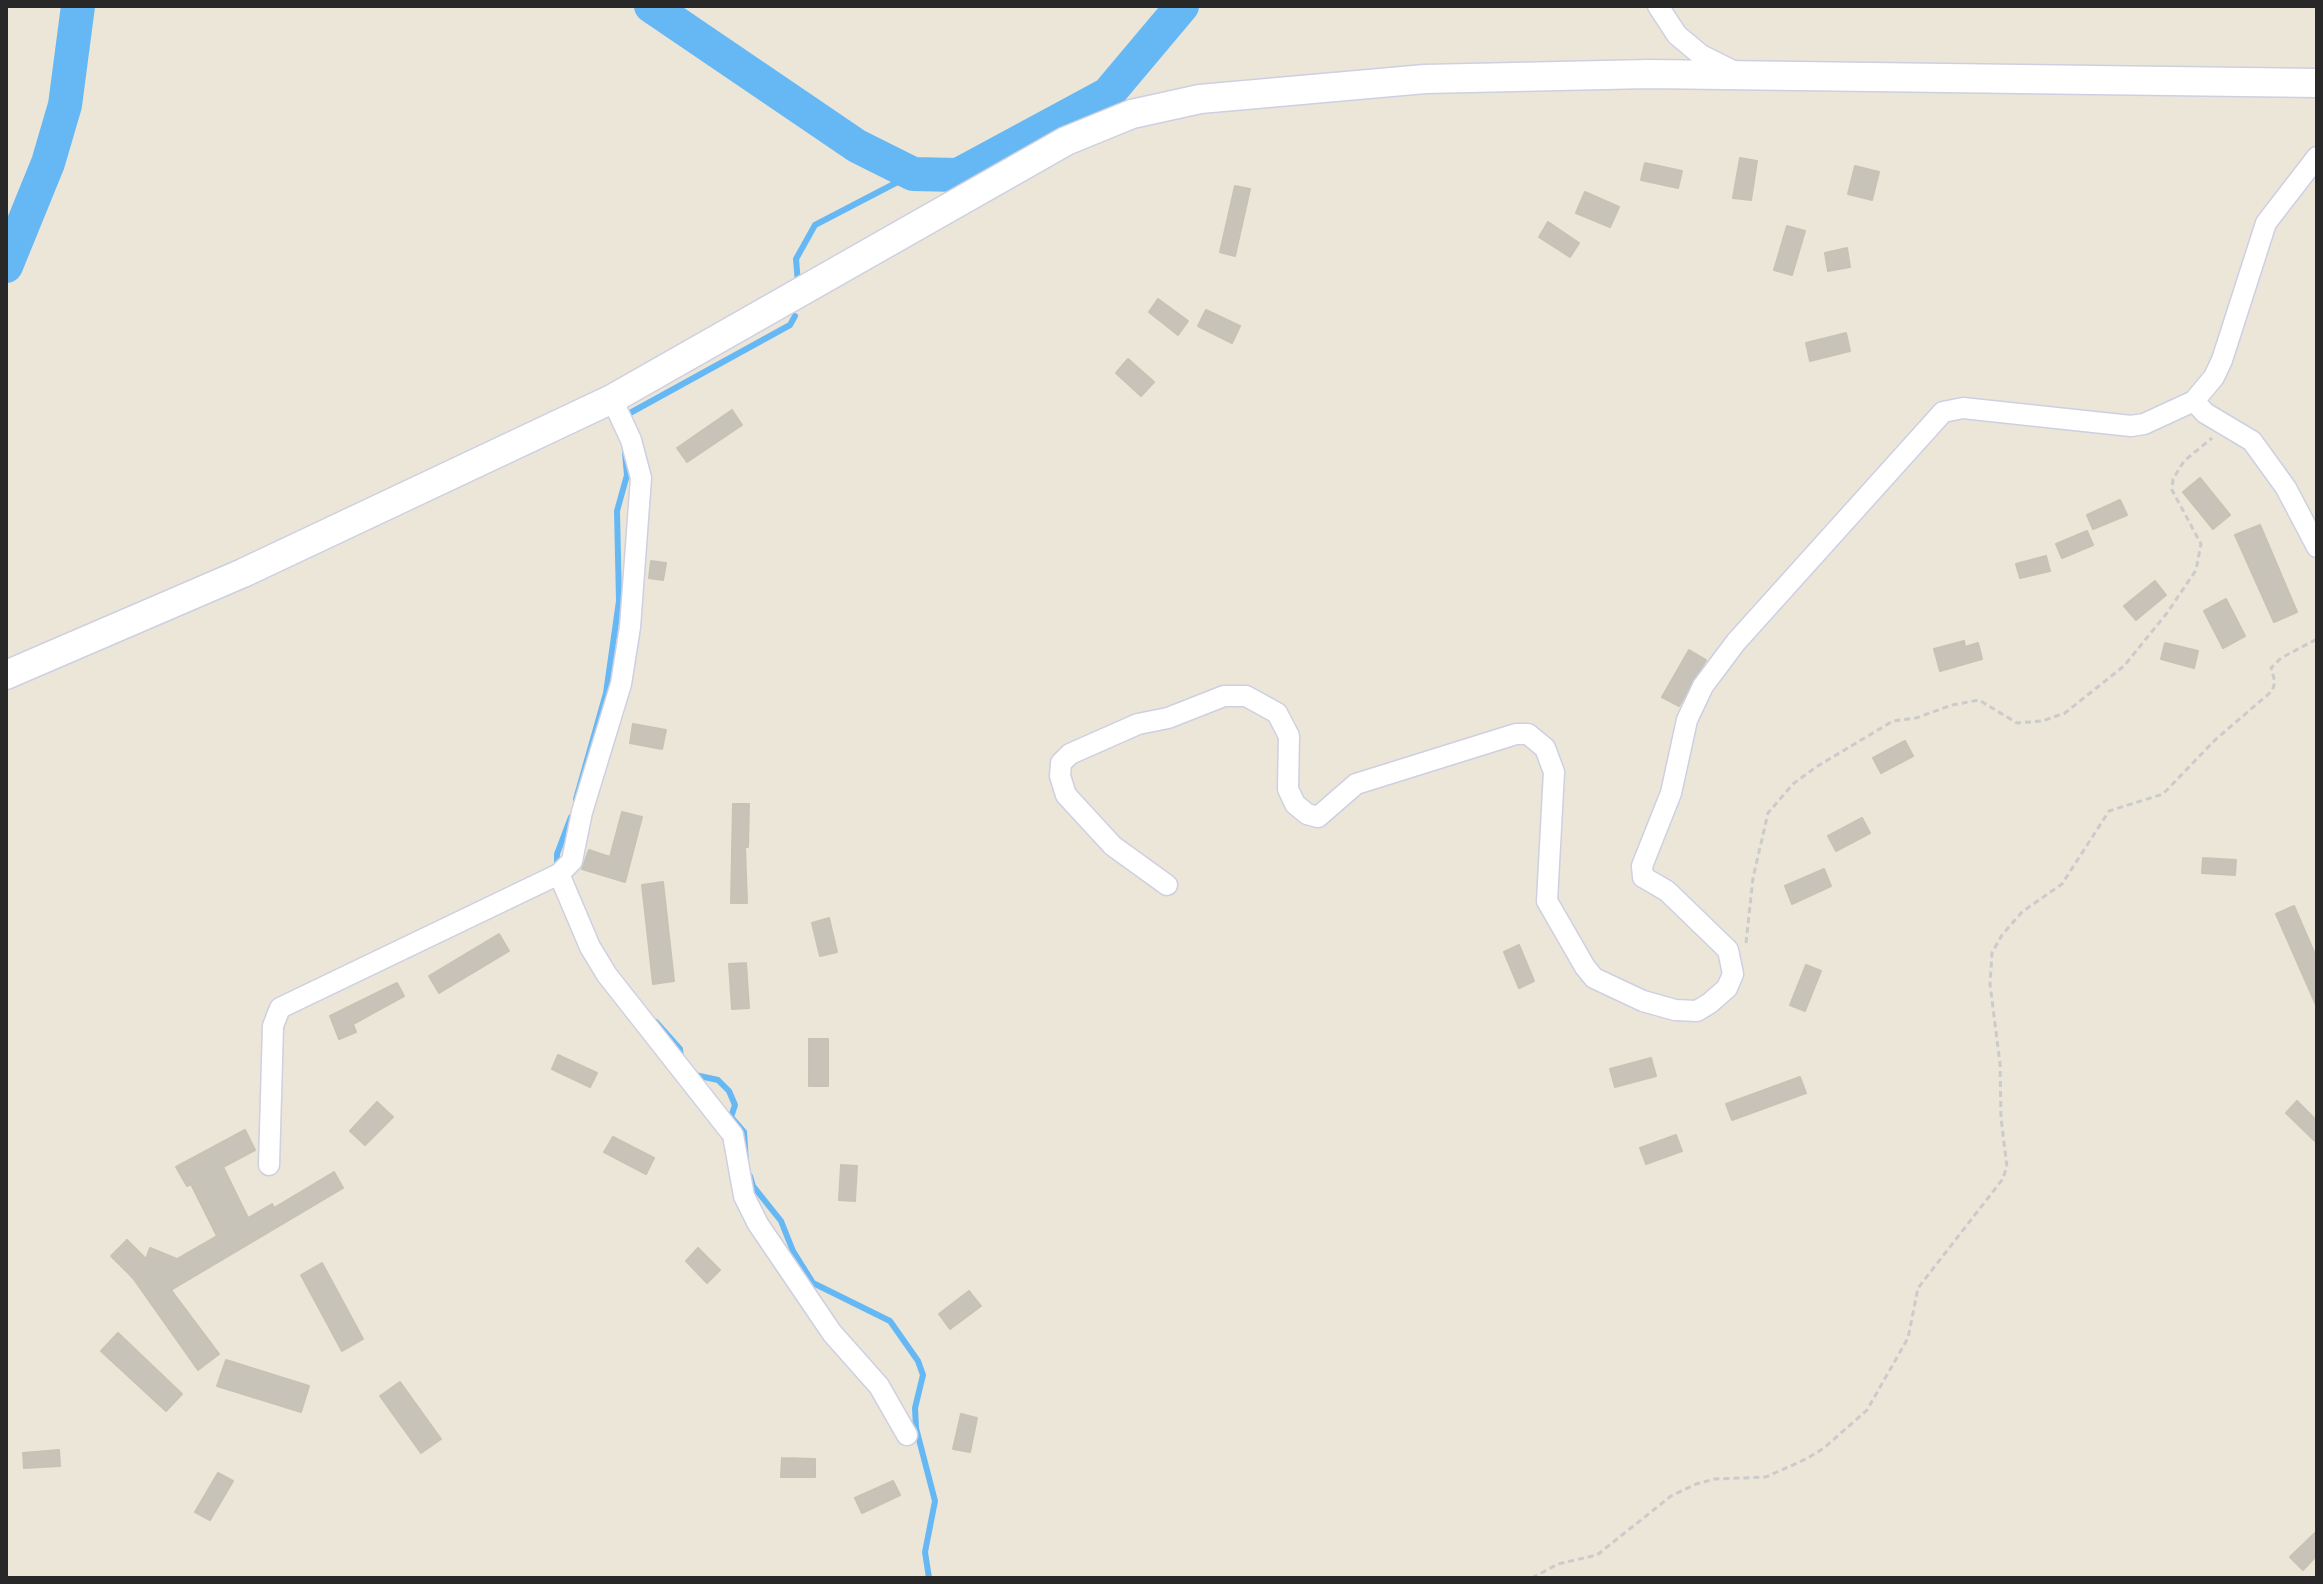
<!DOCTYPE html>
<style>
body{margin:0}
#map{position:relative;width:2323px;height:1584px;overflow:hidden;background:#ece6d9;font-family:Ubuntu,sans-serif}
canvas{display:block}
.frame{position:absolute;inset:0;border:8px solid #282828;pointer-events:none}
</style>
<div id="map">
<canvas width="2323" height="1584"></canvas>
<div class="frame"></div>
</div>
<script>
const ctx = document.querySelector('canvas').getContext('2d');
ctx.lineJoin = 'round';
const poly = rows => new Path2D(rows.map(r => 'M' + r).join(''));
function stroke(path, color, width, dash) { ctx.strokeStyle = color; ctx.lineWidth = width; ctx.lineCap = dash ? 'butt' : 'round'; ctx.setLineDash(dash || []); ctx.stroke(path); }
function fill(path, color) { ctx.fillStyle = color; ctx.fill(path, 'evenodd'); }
stroke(poly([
 [798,283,796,259,815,225,913,174],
 [630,413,790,325,795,316],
 [576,799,606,693,611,658,619,601,617,511,627,475,625,453],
 [557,867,557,854,571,817],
 [656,1022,680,1049,681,1057],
 [695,1075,718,1080,729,1091,735,1105,731,1117,744,1132,746,1162],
 [750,1176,753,1186,781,1221,793,1251,813,1283,890,1321,918,1361,923,1375,915,1408,916,1428,935,1501,925,1552,929,1578]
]), '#66b8f4', 6);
stroke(poly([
 [651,6,857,146,913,174,958,175,1108,94,1182,6],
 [6,266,48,163,65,105,78,6]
]), '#66b8f4', 34);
const building = poly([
 [1740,158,1757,161,1751,200,1733,198,1740,158],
 [1645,163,1682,171,1678,188,1641,180,1645,163],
 [1855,166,1879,172,1872,200,1848,194,1855,166],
 [1235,186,1250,189,1235,256,1220,252,1235,186],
 [1585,192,1619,207,1610,227,1576,213,1585,192],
 [1548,222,1579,243,1570,257,1539,237,1548,222],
 [1787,226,1805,231,1792,275,1774,270,1787,226],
 [1847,248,1850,267,1828,271,1825,253,1847,248],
 [1158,299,1188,321,1178,335,1149,312,1158,299],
 [1206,310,1240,326,1232,343,1198,326,1206,310],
 [1846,333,1850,351,1810,361,1806,343,1846,333],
 [1128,359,1154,382,1141,396,1116,373,1128,359],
 [732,410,742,425,687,462,677,448,732,410],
 [2200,478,2230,515,2213,529,2183,492,2200,478],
 [2120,500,2127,515,2093,529,2087,515,2120,500],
 [2260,525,2297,612,2274,622,2235,535,2260,525],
 [2087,531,2093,545,2062,558,2056,544,2087,531],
 [2046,556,2050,571,2020,578,2016,564,2046,556],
 [651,561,666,563,663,580,649,578,651,561],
 [2155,581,2166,595,2136,620,2124,606,2155,581],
 [2226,599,2245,636,2223,648,2204,611,2226,599],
 [1964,641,1965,647,1978,643,1982,659,1940,671,1934,649,1964,641],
 [2165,643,2198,651,2194,668,2161,659,2165,643],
 [1689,650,1706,660,1679,706,1662,697,1689,650],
 [633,724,666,730,662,749,630,743,633,724],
 [1905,741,1913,756,1881,773,1873,758,1905,741],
 [733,804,749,804,748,847,745,847,747,903,731,903,733,804],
 [622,812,642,817,625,882,582,869,589,850,610,857,622,812],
 [1862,818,1870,833,1836,851,1828,836,1862,818],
 [2203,858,2236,860,2235,875,2202,873,2203,858],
 [1824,869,1831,886,1792,904,1785,886,1824,869],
 [663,882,674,981,653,984,642,885,663,882],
 [2294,906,2317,959,2317,1007,2276,914,2294,906],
 [829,918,837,952,820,956,812,923,829,918],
 [499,934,509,951,439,993,429,976,499,934],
 [1519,945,1534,981,1519,988,1504,952,1519,945],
 [746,963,749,1008,732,1009,729,964,746,963],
 [1806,965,1821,971,1805,1011,1790,1005,1806,965],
 [397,983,404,996,353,1024,356,1032,339,1039,330,1016,397,983],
 [809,1039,828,1039,828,1086,809,1086,809,1039],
 [558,1055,597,1073,590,1087,552,1069,558,1055],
 [1651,1058,1656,1076,1615,1087,1610,1069,1651,1058],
 [1800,1077,1806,1093,1732,1120,1726,1104,1800,1077],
 [2297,1101,2317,1121,2317,1143,2286,1113,2297,1101],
 [377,1102,393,1117,365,1145,350,1131,377,1102],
 [245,1130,255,1150,223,1167,248,1218,272,1204,274,1208,334,1172,343,1188,171,1290,219,1354,198,1370,133,1278,111,1256,127,1240,146,1259,150,1248,177,1259,217,1236,191,1184,187,1186,176,1167,245,1130],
 [1676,1135,1682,1151,1646,1164,1640,1148,1676,1135],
 [613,1137,654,1158,646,1174,604,1152,613,1137],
 [841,1165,857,1166,855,1201,839,1200,841,1165],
 [698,1248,720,1270,707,1283,686,1261,698,1248],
 [322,1263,363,1339,342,1351,301,1275,322,1263],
 [969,1291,981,1306,950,1329,939,1314,969,1291],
 [118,1333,182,1394,166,1411,101,1351,118,1333],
 [226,1360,309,1386,301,1412,217,1386,226,1360],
 [400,1382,441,1439,421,1453,380,1396,400,1382],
 [961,1414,977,1418,970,1452,953,1449,961,1414],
 [59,1450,60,1466,24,1468,23,1453,59,1450],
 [782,1458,815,1459,815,1477,781,1477,782,1458],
 [218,1473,233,1481,210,1520,195,1512,218,1473],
 [893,1481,900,1495,862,1513,855,1498,893,1481],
 [2317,1531,2317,1555,2303,1570,2290,1557,2317,1531]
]);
fill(building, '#c7c3b9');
stroke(building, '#c7c3b3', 2);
const street = poly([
 [1658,6,1677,35,1701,55,1735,72],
 [2194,401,2205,413,2252,441,2286,488,2317,547],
 [559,874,590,947,607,975,733,1135,744,1196,758,1224,832,1333,879,1386,907,1435],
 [1167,885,1113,846,1066,795,1060,776,1061,763,1070,754,1138,724,1168,718,1224,696,1246,696,1277,713,1289,736,1288,789,1295,804,1307,814,1318,817,1356,784,1516,734,1528,734,1545,748,1554,772,1547,901,1585,967,1594,978,1643,1001,1675,1010,1697,1011,1710,1003,1727,988,1733,974,1728,950,1667,891,1643,877,1642,866,1671,793,1687,720,1703,686,1736,642,1943,412,1963,408,2131,426,2144,424,2194,401,2214,377,2222,360,2266,223,2317,157],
 [269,1165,273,1026,280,1008,559,874,572,861,582,812,621,684,630,627,641,478,631,440,612,399]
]);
const secondary = poly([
 [6,675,243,573,612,399,1066,141,1132,114,1200,99,1425,79,1649,74,2317,83]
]);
stroke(street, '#cecfe2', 23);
stroke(secondary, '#cecfe2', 31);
stroke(poly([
 [1746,943,1753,878,1768,813,1793,784,1816,767,1893,721,1916,718,1952,705,1979,700,2017,723,2042,721,2065,713,2124,666,2167,613,2196,570,2201,544,2172,490,2173,479,2184,461,2212,438],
 [1532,1578,1558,1564,1597,1555,1671,1496,1696,1484,1715,1479,1766,1477,1806,1459,1824,1448,1867,1410,1908,1338,1918,1288,2002,1180,2007,1167,2001,1118,2000,1064,1990,984,1992,953,2002,935,2022,912,2062,884,2109,811,2163,794,2215,740,2272,691,2275,682,2271,668,2281,658,2317,639]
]), '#cbcbcb', 3, [6, 4]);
stroke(street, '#fff', 20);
stroke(secondary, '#fff', 28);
</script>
